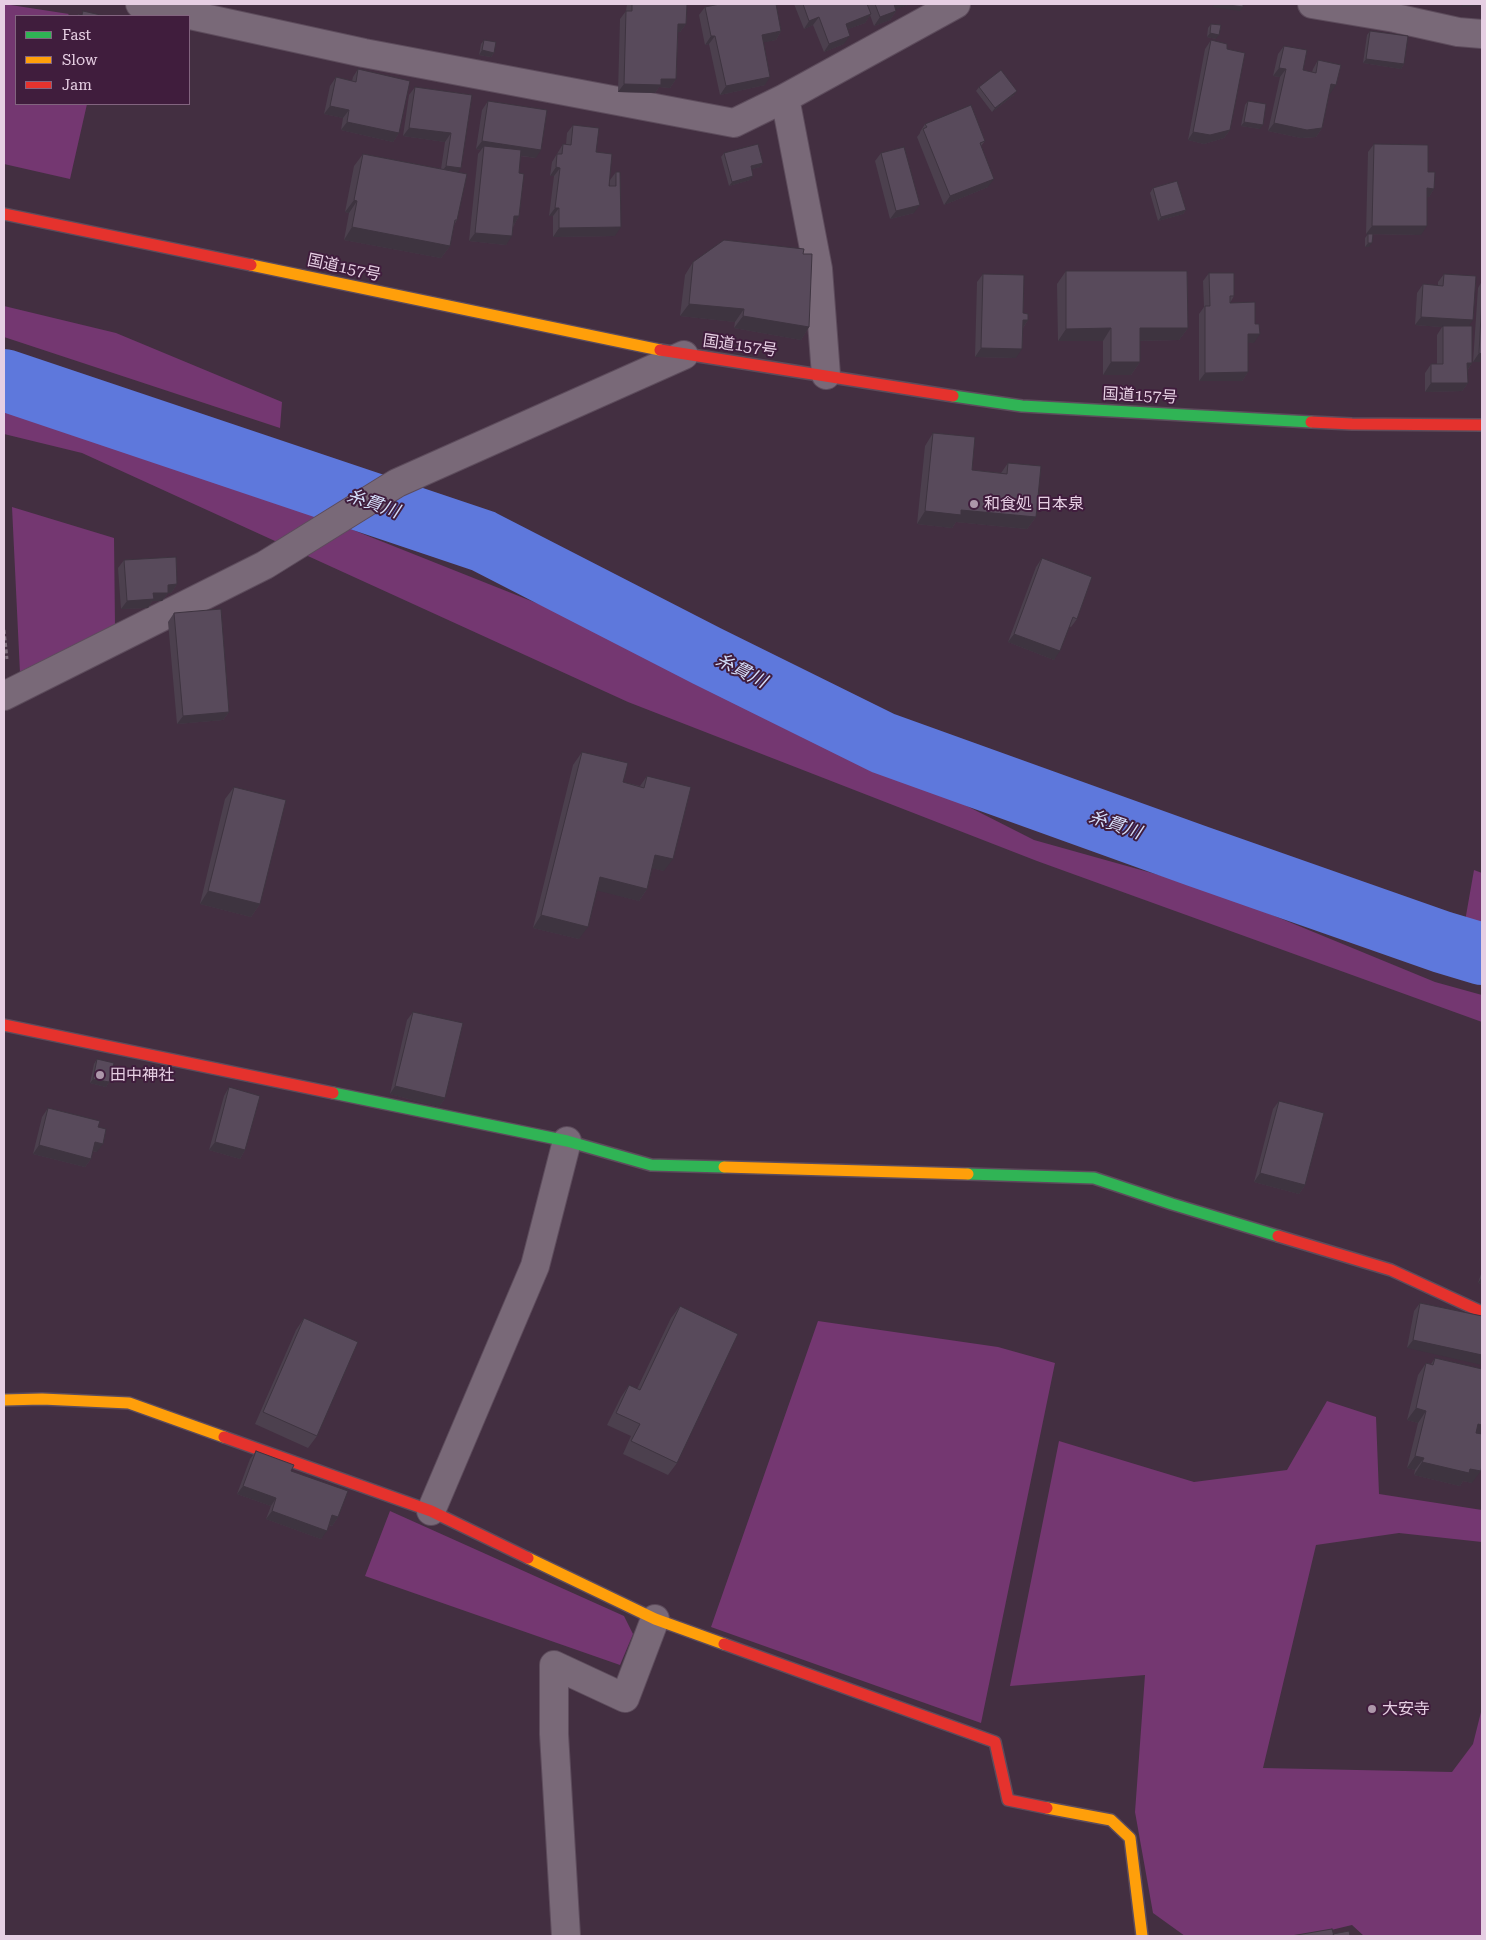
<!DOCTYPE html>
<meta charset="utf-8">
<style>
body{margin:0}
#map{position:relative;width:1486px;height:1940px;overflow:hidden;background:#432f41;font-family:"Roboto Serif",serif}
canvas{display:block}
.frame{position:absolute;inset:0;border:5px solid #e6cfe3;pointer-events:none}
.legend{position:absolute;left:15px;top:15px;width:175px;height:90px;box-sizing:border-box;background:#401d3d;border:1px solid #82647f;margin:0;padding:6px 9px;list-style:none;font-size:15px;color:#e6cfe3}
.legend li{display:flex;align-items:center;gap:10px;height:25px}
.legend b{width:25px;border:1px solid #82647f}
</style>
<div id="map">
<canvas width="1486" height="1940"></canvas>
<div class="frame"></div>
<ul class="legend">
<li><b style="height:6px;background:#30b455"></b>Fast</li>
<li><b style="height:6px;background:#ff9f0a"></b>Slow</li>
<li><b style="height:6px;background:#e5322d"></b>Jam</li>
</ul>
</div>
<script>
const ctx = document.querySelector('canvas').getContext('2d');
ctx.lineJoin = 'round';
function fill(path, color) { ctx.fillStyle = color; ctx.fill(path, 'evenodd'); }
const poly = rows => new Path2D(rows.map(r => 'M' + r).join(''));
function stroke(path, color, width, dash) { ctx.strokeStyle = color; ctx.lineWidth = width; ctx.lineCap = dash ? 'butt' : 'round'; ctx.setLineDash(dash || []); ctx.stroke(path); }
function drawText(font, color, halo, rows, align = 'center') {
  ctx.font = font + ' "Roboto Serif","Noto Sans JP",serif'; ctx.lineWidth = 4; ctx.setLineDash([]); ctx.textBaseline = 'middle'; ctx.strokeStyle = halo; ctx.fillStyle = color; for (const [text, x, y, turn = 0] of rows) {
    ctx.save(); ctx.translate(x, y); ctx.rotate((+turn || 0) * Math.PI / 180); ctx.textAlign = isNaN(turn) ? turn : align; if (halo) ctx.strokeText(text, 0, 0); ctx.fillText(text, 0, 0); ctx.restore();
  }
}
fill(poly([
 [4,4,69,14,67,16,16,16,16,104,87,104,70,179,4,164],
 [4,306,116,333,282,402,280,428,4,337],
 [4,408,132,442,677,659,1034,840,1209,889,1435,982,1482,995,1482,1022,1037,861,628,702,82,453,4,434],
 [12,507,114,538,115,626,20,673],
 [1474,870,1482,873,1482,933,1464,927],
 [818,1321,998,1347,1055,1363,981,1723,711,1627],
 [1327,1401,1376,1417,1379,1494,1482,1510,1482,1542,1399,1533,1316,1545,1263,1768,1452,1772,1473,1744,1482,1708,1482,1936,1364,1936,1352,1925,1306,1936,1185,1936,1153,1913,1135,1812,1145,1675,1010,1686,1059,1441,1194,1482,1287,1470],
 [390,1511,624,1616,633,1634,620,1665,365,1576]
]), '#743771');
stroke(poly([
 [4,380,483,541,707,656,883,743,1197,856,1442,942,1482,954]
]), '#5e78dc', 62);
const street = poly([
 [140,4,364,53,734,123,785,98,956,4],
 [1312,4,1395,18,1458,32,1482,34],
 [785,98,818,269,826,375],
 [4,696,265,565,397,483,684,355],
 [431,1511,535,1266,567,1141],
 [566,1936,554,1734,554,1665,625,1698,655,1619]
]);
const fast = poly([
 [953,396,1022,406,1311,422],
 [333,1093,567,1141,651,1165,724,1167],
 [968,1174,1094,1178,1172,1204,1278,1236]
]);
const slow = poly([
 [251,265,660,350],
 [724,1167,968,1174],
 [4,1400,42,1399,129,1403,224,1437],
 [528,1558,655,1619,724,1644],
 [1047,1808,1111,1820,1130,1838,1142,1936]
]);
const jam = poly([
 [4,214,251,265],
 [660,350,953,396],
 [1311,422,1352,424,1482,425],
 [4,1025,333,1093],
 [1278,1236,1391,1270,1482,1312],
 [224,1437,431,1511,528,1558],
 [724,1644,995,1742,1008,1800,1047,1808]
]);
stroke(street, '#5d4c5c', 30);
stroke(fast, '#5d4c5c', 14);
stroke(slow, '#5d4c5c', 14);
stroke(jam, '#5d4c5c', 14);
stroke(poly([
 [4,630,7,659]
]), '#7a6b78', 3, [4, 2.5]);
stroke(street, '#796978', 28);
stroke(fast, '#30b455', 11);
stroke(slow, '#ff9f0a', 11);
stroke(jam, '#e5322d', 11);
fill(poly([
 [627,4,687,4,686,24,680,32,678,32,676,79,670,88,659,87,655,93,618,92,620,19,626,11],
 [794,4,911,4,895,9,896,11,890,20,874,26,870,15,865,23,848,29,844,44,824,52,813,25,804,29],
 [705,7,781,31,776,40,764,42,765,85,720,95,709,44,705,45,699,15],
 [1211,24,1216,39,1207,37,1208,28],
 [1370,31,1404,64,1401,69,1363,63,1367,35],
 [484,40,494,53,491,57,479,55,481,44],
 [1211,40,1227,49,1230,130,1224,138,1204,144,1188,140,1205,49],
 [1284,46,1303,70,1312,72,1313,69,1318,60,1330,94,1329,93,1322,128,1316,137,1301,138,1268,131,1280,77,1273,76,1278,54],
 [358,69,399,133,393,142,341,130,343,118,324,114,330,86,336,77,352,81,353,77],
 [415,87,472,95,458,172,457,220,454,225,450,246,441,258,344,240,349,213,345,212,354,166,363,154,441,169,445,142,403,136,409,95],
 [979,87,1014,95,992,112,976,91],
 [488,101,536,158,520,156,519,173,519,216,514,225,506,245,469,241,478,154,481,150,476,149,482,110],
 [1248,101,1260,129,1241,126,1245,105],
 [925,124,985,141,981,146,988,187,944,205,917,137,920,133,920,132],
 [573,125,596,152,609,186,610,186,610,180,616,172,615,236,553,237,553,216,549,216,554,176,550,176,552,162,563,144,566,144,567,133],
 [1374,144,1434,189,1429,197,1427,197,1421,235,1366,234,1368,152],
 [724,153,763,163,760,167,752,169,750,180,729,186,721,157],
 [881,153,914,213,890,219,875,161],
 [1153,188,1186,210,1183,214,1158,221,1150,193],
 [1368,234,1369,247,1365,247,1365,238],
 [803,254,809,327,801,340,734,328,735,322,680,316,685,275,693,262],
 [1066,271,1188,328,1179,340,1140,341,1140,362,1131,375,1103,375,1103,341,1058,341,1057,284],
 [1209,273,1234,296,1230,303,1254,343,1248,342,1248,372,1242,381,1199,381,1199,314,1204,307,1203,281],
 [983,274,1023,313,1028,320,1023,328,1016,358,975,357,977,282],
 [1444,274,1469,326,1472,363,1467,371,1468,383,1462,391,1425,392,1425,373,1431,364,1437,364,1437,335,1442,327,1415,325,1417,293,1423,284,1438,286,1438,282],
 [1482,281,1482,362,1473,362,1478,288],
 [933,433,972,470,1001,473,1008,463,1036,517,1027,529,956,522,952,528,917,524,925,446],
 [1042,558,1077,619,1071,627,1069,626,1054,660,1008,642,1036,567],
 [124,560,177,584,171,593,168,593,162,601,152,601,148,608,121,609,118,568],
 [174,613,229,712,223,720,177,724,168,622],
 [582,752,623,782,640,786,647,776,664,871,652,868,647,889,639,901,597,890,579,939,533,928,573,765],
 [234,787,260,904,251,917,200,904,225,799],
 [413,1012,445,1098,439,1107,390,1094,407,1020],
 [97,1059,109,1082,106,1087,90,1083,94,1064],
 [229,1087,245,1150,240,1159,209,1150,224,1096],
 [1279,1101,1305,1185,1299,1194,1254,1182,1273,1109],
 [48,1108,98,1127,97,1152,92,1151,91,1159,85,1167,33,1154,42,1117],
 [1482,1271,1482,1284,1478,1283],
 [1420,1303,1482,1316,1407,1348,1414,1311],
 [680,1306,677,1463,668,1475,623,1454,631,1436,607,1425,621,1397,629,1385,637,1389,671,1318],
 [304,1318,317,1436,308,1448,255,1424,296,1330],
 [1435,1358,1482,1369,1482,1433,1472,1483,1463,1481,1460,1486,1414,1475,1415,1470,1407,1468,1418,1423,1407,1420,1418,1375,1426,1363,1431,1364],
 [256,1451,291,1471,338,1517,332,1526,329,1525,321,1539,266,1519,271,1506,237,1494,250,1459]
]), '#4c404e');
fill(poly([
 [894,4,911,4,888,12],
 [1215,4,1222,4,1243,7,1240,11,1212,7],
 [1463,4,1482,4,1482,5,1461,7],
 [896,11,890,20,874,26,880,17],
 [871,14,865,23,840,32,846,24],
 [819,17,813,25,804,29,809,21],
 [678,24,686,24,680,32,673,32],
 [781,31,776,40,756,44,762,35],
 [1210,33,1219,35,1216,39,1207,37],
 [711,36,715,36,709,44,705,45],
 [850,36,844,44,824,52,829,44],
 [482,50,494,53,491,57,479,55],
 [1366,59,1404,64,1401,69,1363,63],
 [1279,68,1286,69,1280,77,1273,76],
 [770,77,765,85,720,95,726,86],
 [661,79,676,79,670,88,659,87,655,93,618,92,624,84],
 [1331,84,1336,85,1330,94,1325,92],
 [1017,91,1014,95,992,112,995,108],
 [330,106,349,110,343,118,324,114],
 [347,122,399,133,393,142,341,130],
 [1244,122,1263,125,1260,129,1241,126],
 [1274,123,1322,128,1316,137,1301,138,1268,131],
 [409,128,451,133,445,142,403,136],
 [1230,130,1224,138,1204,144,1188,140,1193,132],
 [482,141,541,150,536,158,483,150,484,146,481,150,476,149],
 [763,163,760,167,748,170,751,166],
 [446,166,461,168,456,176,440,174],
 [556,167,560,168,554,176,550,176],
 [753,176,750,180,729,186,732,182],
 [994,179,988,187,944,205,950,196],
 [1427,188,1434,189,1429,197,1422,197],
 [354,200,357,201,349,213,345,212],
 [920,205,914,213,890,219,896,211],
 [555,208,559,208,553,216,549,216],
 [1186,210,1183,214,1158,221,1161,217],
 [514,216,519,216,514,225],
 [1372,226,1427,226,1421,235,1366,234],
 [352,227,450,246,441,258,344,240],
 [621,227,615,236,553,237,559,228],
 [475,233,512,236,506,245,469,241],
 [1368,243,1372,243,1369,247,1365,247],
 [689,304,744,309,735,322,680,316],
 [743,316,809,327,801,340,734,328],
 [1421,317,1473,320,1467,329,1415,325],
 [1023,320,1028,320,1022,329],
 [1111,328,1103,341,1058,341,1066,329],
 [1140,328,1188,328,1179,340,1131,341],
 [1248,334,1260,334,1254,343,1242,342],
 [981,348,1022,349,1016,358,975,357],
 [1479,353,1482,354,1482,362,1473,362],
 [1111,362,1140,362,1131,375,1103,375],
 [1467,363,1472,363,1466,372],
 [1248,372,1242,381,1199,381,1205,373],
 [1431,383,1468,383,1462,391,1425,392],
 [961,510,1036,517,1027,529,956,522,952,528,917,524,925,511],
 [177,584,171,593,168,593,162,601,152,601,148,608,121,609,127,601,153,593,168,585],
 [1014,634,1060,651,1054,660,1008,642],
 [229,712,223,720,177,724,183,716],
 [655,855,673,859,664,871,647,867],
 [600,877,647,889,639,901,591,889],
 [208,891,260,904,251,917,200,904],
 [541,915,588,927,579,939,533,928],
 [93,1079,109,1082,106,1087,90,1083],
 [395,1086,445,1098,439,1107,390,1094],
 [95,1142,103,1144,97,1152,89,1150],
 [215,1142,245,1150,240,1159,209,1150],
 [39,1145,91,1159,85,1167,33,1154],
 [1260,1173,1305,1185,1299,1194,1254,1182],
 [1482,1277,1482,1284,1478,1283],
 [1413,1340,1482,1355,1482,1365,1407,1348],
 [1416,1408,1426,1411,1418,1423,1407,1420],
 [1478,1424,1482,1425,1482,1433,1478,1439,1469,1437],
 [1415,1456,1424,1458,1415,1470,1407,1468],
 [1422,1462,1470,1469,1481,1471,1472,1483,1463,1481,1460,1486,1414,1475],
 [243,1486,276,1498,271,1506,237,1494],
 [272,1511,327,1531,321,1539,266,1519],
 [332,1515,338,1517,332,1526,326,1523]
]), '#3e3440');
const building = poly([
 [632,4,687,4,686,24,678,24,676,79,661,79,661,85,624,84,626,11,632,11,632,4],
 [720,4,776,4,781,31,762,35,770,77,726,86,715,36,711,36,705,7,720,4],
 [803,4,867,4,871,14,846,24,850,36,829,44,819,17,809,21,803,4],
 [875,4,894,4,896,11,880,17,875,4],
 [1222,4,1243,4,1243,7,1222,4],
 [83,11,105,16,77,16,78,14,82,15,83,11],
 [1211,24,1221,25,1219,35,1210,33,1211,24],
 [1370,31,1408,36,1404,64,1366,59,1370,31],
 [484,40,496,42,494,53,482,50,484,40],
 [1211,40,1227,44,1227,49,1245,53,1230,130,1210,135,1193,132,1211,40],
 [1284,46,1307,50,1303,70,1316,73,1318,60,1341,65,1336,85,1331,84,1322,128,1307,130,1274,123,1286,69,1279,68,1284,46],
 [358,69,410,81,399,133,347,122,349,110,330,106,336,77,356,82,358,69],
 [1001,70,1017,91,995,108,979,87,1001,70],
 [415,87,472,95,461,168,446,166,451,133,409,128,415,87],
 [488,101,547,110,541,150,482,141,488,101],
 [1248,101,1266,104,1263,125,1244,122,1248,101],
 [971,105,985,141,980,143,994,179,950,196,923,129,927,127,925,124,971,105],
 [573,125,599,128,596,152,612,154,609,186,616,186,616,172,620,172,621,227,559,228,559,208,555,208,560,168,556,167,557,154,562,154,563,144,571,145,573,125],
 [758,144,763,163,751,166,753,176,732,182,724,153,758,144],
 [1374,144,1428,145,1428,172,1435,172,1434,189,1427,188,1427,226,1372,226,1374,144],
 [484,146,521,150,519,173,524,174,519,216,514,216,512,236,475,233,484,146],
 [904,147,920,205,896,211,881,153,904,147],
 [363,154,467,174,457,220,455,220,450,246,352,227,357,201,354,200,363,154],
 [1177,181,1186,210,1161,217,1153,188,1177,181],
 [1368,234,1373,234,1372,243,1368,243,1368,234],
 [724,240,804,249,803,254,812,254,809,327,743,316,744,309,689,304,693,262,724,240],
 [1066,271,1187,271,1188,328,1140,328,1140,362,1111,362,1111,328,1066,329,1066,271],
 [1209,273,1234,273,1234,296,1230,296,1230,303,1255,302,1255,324,1259,324,1260,334,1248,334,1248,372,1205,373,1205,306,1210,306,1209,273],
 [983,274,1024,275,1023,313,1028,314,1028,320,1023,320,1022,349,981,348,983,274],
 [1444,274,1476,276,1473,320,1421,317,1423,284,1443,286,1444,274],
 [1482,298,1482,354,1479,353,1482,298],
 [1443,326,1472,326,1472,363,1467,363,1468,383,1431,383,1431,364,1443,364,1443,326],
 [933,433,975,437,972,470,1007,474,1008,463,1041,466,1036,517,961,510,961,515,925,511,933,433],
 [176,557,177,584,168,585,168,593,153,593,154,599,127,601,124,560,176,557],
 [1042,558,1092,577,1077,619,1073,617,1060,651,1014,634,1042,558],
 [221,609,229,712,183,716,174,613,221,609],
 [582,752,628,763,623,782,644,788,647,776,691,787,673,859,655,855,647,889,600,877,588,927,541,915,582,752],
 [234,787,286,800,260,904,208,891,234,787],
 [413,1012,463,1023,445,1098,395,1086,413,1012],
 [97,1059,114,1063,109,1082,93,1079,97,1059],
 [229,1087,260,1096,245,1150,215,1142,229,1087],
 [1279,1101,1324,1113,1305,1185,1260,1173,1279,1101],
 [48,1108,100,1121,98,1127,106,1129,103,1144,95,1142,91,1159,39,1145,48,1108],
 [1420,1303,1482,1316,1482,1355,1413,1340,1420,1303],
 [680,1306,738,1334,677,1463,631,1441,640,1424,616,1413,629,1385,640,1390,680,1306],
 [304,1318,358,1342,317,1436,263,1412,304,1318],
 [1435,1358,1482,1369,1482,1425,1478,1424,1476,1433,1482,1434,1482,1465,1481,1471,1470,1469,1469,1473,1422,1462,1424,1458,1415,1456,1426,1411,1416,1408,1426,1363,1433,1365,1435,1358],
 [256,1451,294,1465,291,1471,348,1491,338,1517,332,1515,327,1531,272,1511,276,1498,243,1486,256,1451],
 [1332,1929,1334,1936,1291,1936,1332,1929],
 [1349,1931,1350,1936,1334,1936,1333,1934,1349,1931]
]);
fill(building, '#584a5b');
stroke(building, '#3e3440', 1);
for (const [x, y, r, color] of [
 [974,504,5,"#ad97aa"],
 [100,1075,5,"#ad97aa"],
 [1372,1709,5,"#ad97aa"]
]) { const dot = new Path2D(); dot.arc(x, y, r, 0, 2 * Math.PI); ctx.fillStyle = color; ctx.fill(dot); stroke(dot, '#401d3d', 2); }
drawText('16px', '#e6cfe3', '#401d3d', [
 ["国道157号",344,268,12],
 ["国道157号",740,346,8],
 ["国道157号",1140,396,3]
]);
drawText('16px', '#e6cfe3', '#401d3d', [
 ["和食処 日本泉",984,504],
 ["田中神社",110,1075],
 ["大安寺",1382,1709]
], 'left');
drawText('italic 18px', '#d4def9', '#401d3d', [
 ["糸貫川",373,504,19],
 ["糸貫川",741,671,27],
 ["糸貫川",1115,825,19]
]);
</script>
